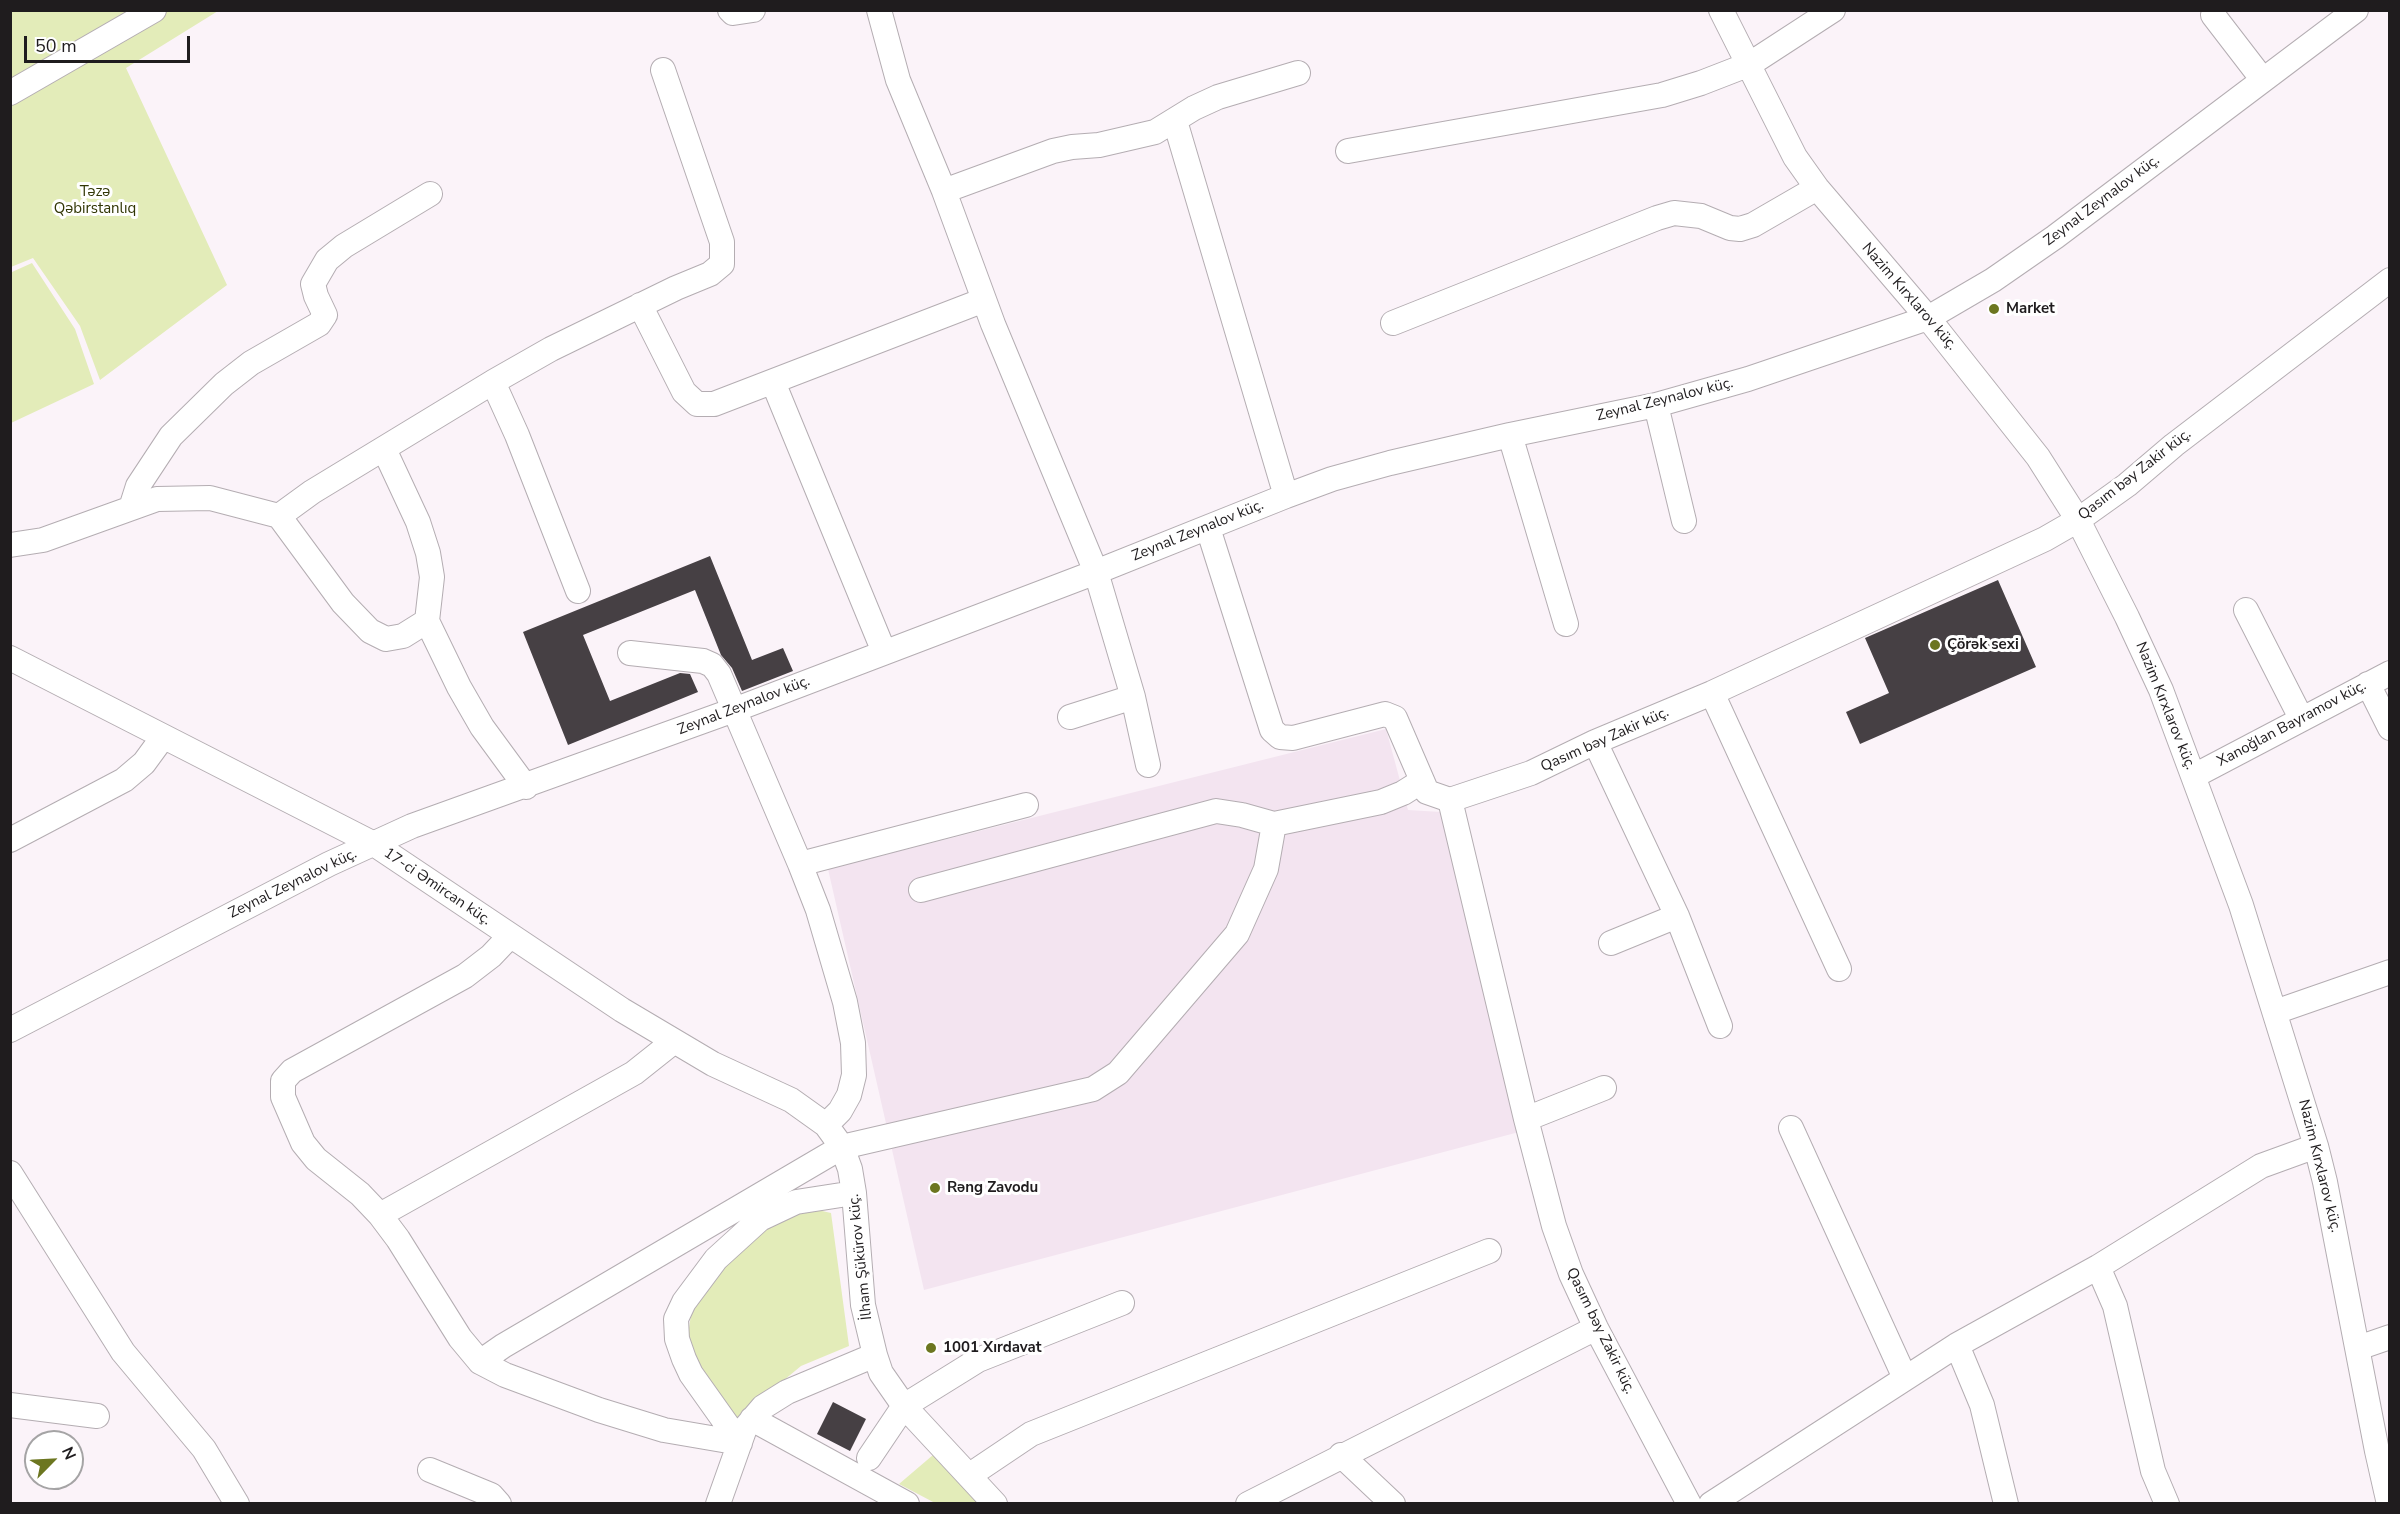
<!DOCTYPE html>
<meta charset="utf-8">
<style>
body{margin:0}
#map{position:relative;width:2400px;height:1514px;overflow:hidden;background:#fbf3f9;font-family:"Nunito Sans",sans-serif}
canvas{display:block}
.frame{position:absolute;inset:0;border:12px solid #1f1c1e;pointer-events:none}
.north{position:absolute;left:24px;top:1430px;width:60px;height:60px;box-sizing:border-box;background:#fff;border:2px solid #a5a4a5;border-radius:50%;rotate:66deg;font-size:16px;font-weight:700;line-height:24px;text-align:center;color:#1f1c1e}
.north::after{content:'';display:block;margin:auto;width:21px;height:27px;background:#6c7620;clip-path:polygon(50% 0,100% 100%,50% 72%,0 100%)}
.scale{position:absolute;left:24px;top:36px;width:166px;height:27px;box-sizing:border-box;border:3px solid #1f1c1e;border-top:0;padding-left:8px;font-size:18px;line-height:21px;white-space:nowrap;color:#1f1c1e;-webkit-text-stroke:4px #fff;paint-order:stroke}
</style>
<div id="map">
<canvas width="2400" height="1514"></canvas>
<div class="frame"></div>
<div class="north">N</div>
<div class="scale">50 m</div>
</div>
<script>
const ctx = document.querySelector('canvas').getContext('2d');
ctx.lineJoin = 'round';
function fill(path, color) { ctx.fillStyle = color; ctx.fill(path, 'evenodd'); }
const poly = rows => new Path2D(rows.map(r => 'M' + r).join(''));
function stroke(path, color, width, dash) { ctx.strokeStyle = color; ctx.lineWidth = width; ctx.lineCap = dash ? 'butt' : 'round'; ctx.setLineDash(dash || []); ctx.stroke(path); }
function drawText(font, color, halo, rows, align = 'center') {
  ctx.font = font + ' "Nunito Sans",sans-serif'; ctx.lineWidth = 6; ctx.setLineDash([]); ctx.textBaseline = 'middle'; ctx.strokeStyle = halo; ctx.fillStyle = color; for (const [text, x, y, turn = 0] of rows) {
    ctx.save(); ctx.translate(x, y); ctx.rotate((+turn || 0) * Math.PI / 180); ctx.textAlign = isNaN(turn) ? turn : align; if (halo) ctx.strokeText(text, 0, 0); ctx.fillText(text, 0, 0); ctx.restore();
  }
}
fill(poly([
 [1386,729,1408,810,1441,812,1519,1132,924,1290,828,869]
]), '#f3e4f0');
fill(poly([
 [10,11,218,11,126,68,227,285,100,380,80,326,33,258,11,267],
 [32,263,75,329,94,384,11,423,11,270,12,272],
 [809,1208,831,1213,849,1346,801,1366,737,1419,697,1369,687,1341,692,1308,727,1262,777,1221],
 [933,1455,978,1503,935,1503,899,1484]
]), '#e3ecb9');
fill(poly([
 [710,556,752,660,783,648,793,671,742,691,732,668,721,655,695,590,583,635,610,701,680,673,690,674,698,692,568,745,523,632],
 [1998,580,2036,667,1860,744,1846,712,1889,693,1865,638],
 [833,1402,866,1419,850,1451,817,1434]
]), '#464044');
const minor = poly([
 [730,10,733,13,753,10],
 [879,10,898,80,944,191,993,324,1096,572,1133,697,1148,765],
 [1721,10,1795,157,1817,188,1928,318,2038,457,2078,520,2127,617,2161,690,2241,905,2316,1146,2325,1182,2377,1451,2389,1504],
 [2213,15,2263,80],
 [10,93,154,10],
 [1175,121,1286,496],
 [1348,151,1662,95,1701,83,1750,64,1833,10],
 [944,191,1053,151,1072,147,1099,145,1155,132,1194,108,1218,97,1298,73],
 [640,305,684,392,697,404,714,404,984,300],
 [1393,323,1657,218,1674,213,1701,216,1730,228,1740,229,1753,225,1817,188],
 [493,382,517,435,578,591],
 [773,382,884,652],
 [1656,405,1684,521],
 [1510,435,1566,624],
 [384,449,418,522,428,553,432,577,427,621,459,687,482,727,526,787],
 [131,508,138,486,171,436,224,384,251,363,319,324,325,315,316,296,313,284,327,260,344,246,430,194],
 [279,516,312,492,493,382,551,349,676,288,710,274,722,264,722,242,663,70],
 [1208,528,1272,730,1280,737,1293,738,1385,714,1395,718,1427,792,1450,800],
 [10,545,43,540,157,499,210,498,279,516,343,603,370,631,386,639,403,636,427,621],
 [2246,610,2301,718],
 [630,653,703,661,712,665,719,674,800,864,818,910,845,1002,853,1043,854,1075,849,1095,840,1111,826,1125],
 [10,658,374,844,622,1010,713,1064,791,1100,826,1125,842,1147,850,1169,854,1193,863,1305,875,1355,881,1373,904,1406,995,1504],
 [2368,684,2390,728],
 [1712,693,1839,969],
 [1070,717,1133,697],
 [1595,742,1677,916,1720,1026],
 [2194,776,2390,673],
 [10,840,124,780,144,763,163,737],
 [800,864,1026,805],
 [921,890,1216,811,1242,815,1274,824],
 [510,936,491,956,465,976,292,1071,283,1081,283,1097,303,1143,316,1159,360,1194,380,1215,398,1239,460,1338,480,1362,505,1375,599,1410,664,1430,740,1443],
 [1611,943,1677,916],
 [2275,1012,2390,972],
 [10,1030,329,864,412,826,734,710,1096,572,1286,496,1332,479,1390,463,1510,435,1656,405,1748,379,1928,318,1993,280,2055,237,2356,10],
 [1526,1119,1604,1088],
 [1791,1128,1905,1378],
 [10,1173,123,1352,204,1449,237,1504],
 [380,1215,634,1073,673,1042],
 [2098,1267,2115,1306,2153,1471,2167,1504],
 [1957,1345,1982,1405,2006,1504],
 [2358,1348,2390,1337],
 [480,1362,503,1346,842,1147,1093,1089,1118,1073,1237,934,1266,869,1274,824,1381,802,1403,793,1422,781],
 [10,1405,97,1416],
 [752,1419,907,1504],
 [740,1443,691,1374,684,1359,677,1339,676,1319,684,1302,716,1259,760,1219,796,1202,854,1193],
 [1341,1455,1393,1504],
 [869,1458,904,1406,962,1370,978,1360,1122,1303],
 [430,1470,491,1495,499,1504],
 [970,1475,1031,1434,1489,1251],
 [718,1504,745,1428,763,1407,787,1392,875,1355],
 [1248,1504,1596,1328],
 [1689,1504,1596,1328,1571,1274,1554,1226,1526,1119,1450,800,1531,773,1595,742,1712,693,2045,539,2078,520,2127,485,2174,445,2390,280],
 [1711,1504,1957,1345,2098,1267,2261,1166,2316,1146]
]);
stroke(minor, '#b4adb2', 26);
stroke(minor, '#fff', 24);
for (const [x, y, r, color] of [
 [1994,309,6,"#6c7620"],
 [1935,645,6,"#6c7620"],
 [935,1188,6,"#6c7620"],
 [931,1348,6,"#6c7620"]
]) { const dot = new Path2D(); dot.arc(x, y, r, 0, 2 * Math.PI); ctx.fillStyle = color; ctx.fill(dot); stroke(dot, '#fff', 2); }
drawText('15px', '#313605', '#fff', [
 ["Təzə",95,192],
 ["Qəbirstanlıq",95,209]
]);
drawText('15px', '#1f1c1e', '#fff', [
 ["Zeynal Zeynalov küç.",2102,201,-37],
 ["Nazim Kırxlarov küç.",1909,297,49],
 ["Zeynal Zeynalov küç.",1665,400,-14],
 ["Qasım bəy Zakir küç.",2135,475,-38],
 ["Zeynal Zeynalov küç.",1198,531,-22],
 ["Zeynal Zeynalov küç.",744,706,-21],
 ["Nazim Kırxlarov küç.",2165,706,68],
 ["Xanoğlan Bayramov küç.",2292,724,-28],
 ["Qasım bəy Zakir küç.",1605,740,-24],
 ["Zeynal Zeynalov küç.",293,884,-26],
 ["17-ci Əmircan küç.",437,887,34],
 ["Nazim Kırxlarov küç.",2319,1166,76],
 ["İlham Şükürov küç.",861,1257,-96],
 ["Qasım bəy Zakir küç.",1600,1331,64]
]);
drawText('bold 15px', '#1f1c1e', '#fff', [
 ["Market",2006,309],
 ["Çörək sexi",1947,645],
 ["Rəng Zavodu",947,1188],
 ["1001 Xırdavat",943,1348]
], 'left');
</script>
